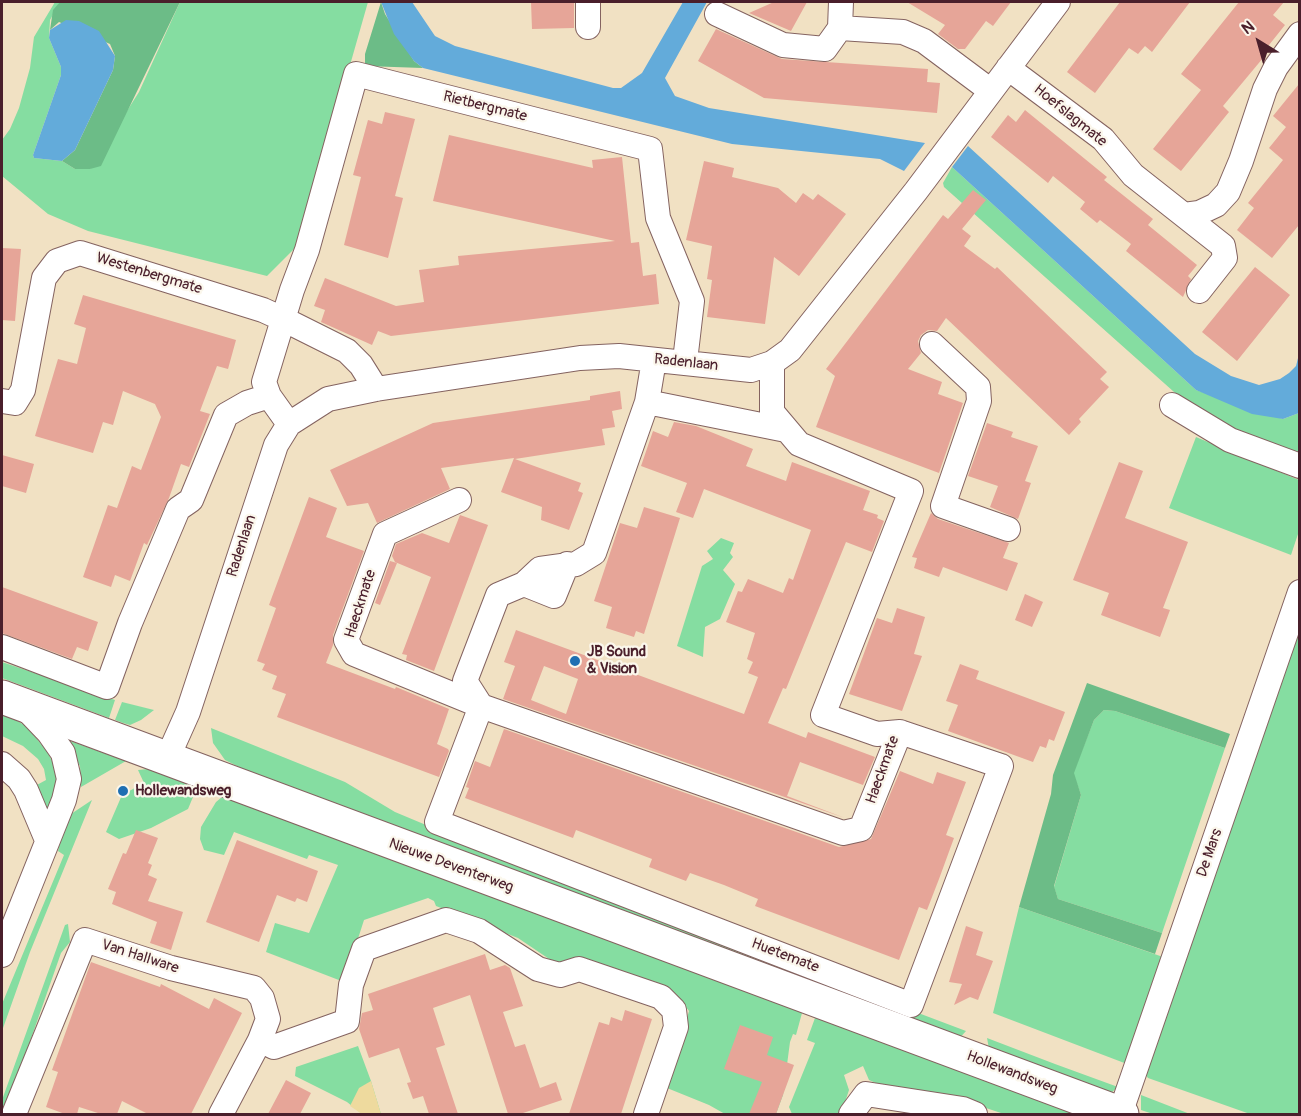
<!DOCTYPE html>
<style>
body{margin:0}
#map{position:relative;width:1301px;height:1116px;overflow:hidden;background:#f1e1c3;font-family:Pangolin,sans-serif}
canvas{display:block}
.frame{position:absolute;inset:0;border:3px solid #4a1f2b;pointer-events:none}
.north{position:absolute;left:1229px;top:12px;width:60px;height:60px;-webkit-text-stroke:4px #fbf7ec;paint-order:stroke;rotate:323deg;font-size:16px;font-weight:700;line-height:24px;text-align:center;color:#4a1f2b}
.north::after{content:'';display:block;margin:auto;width:21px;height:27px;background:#4a1f2b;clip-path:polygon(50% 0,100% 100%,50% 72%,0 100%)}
</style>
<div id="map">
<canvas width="1301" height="1116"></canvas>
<div class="frame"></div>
<div class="north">N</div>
</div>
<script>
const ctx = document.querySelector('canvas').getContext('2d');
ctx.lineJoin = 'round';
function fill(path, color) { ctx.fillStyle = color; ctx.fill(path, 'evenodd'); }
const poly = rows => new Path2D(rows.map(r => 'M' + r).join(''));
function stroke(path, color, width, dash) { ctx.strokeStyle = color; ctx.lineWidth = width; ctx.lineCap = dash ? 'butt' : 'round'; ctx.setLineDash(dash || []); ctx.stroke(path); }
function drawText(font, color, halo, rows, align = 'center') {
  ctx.font = font + ' Pangolin,sans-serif'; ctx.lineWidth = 4.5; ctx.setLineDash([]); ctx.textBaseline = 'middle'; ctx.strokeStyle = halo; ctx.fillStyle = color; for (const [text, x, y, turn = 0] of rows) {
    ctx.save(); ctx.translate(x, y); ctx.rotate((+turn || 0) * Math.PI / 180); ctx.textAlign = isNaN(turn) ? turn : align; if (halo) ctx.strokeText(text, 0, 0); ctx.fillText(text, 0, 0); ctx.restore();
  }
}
fill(poly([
 [55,2,60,2,50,20,49,38,61,67,61,75,33,155,34,158,62,161,75,169,90,169,139,92,180,2,368,2,299,244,267,276,88,231,48,214,2,176,2,140,10,129,19,108,30,68,34,37],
 [952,167,1196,390,1283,419,1299,413,1299,457,1258,442,1192,408,944,187,943,183],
 [1196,437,1299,480,1299,531,1291,555,1169,508],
 [721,538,734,543,730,553,733,557,723,570,735,584,720,619,705,627,703,657,677,646,702,566,713,559,707,551],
 [1299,620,1299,1114,1250,1114,1148,1078,1145,1074],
 [2,662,115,700,109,718,2,678],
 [122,702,154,710,141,720,130,725,123,723,115,720],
 [1104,710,1115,711,1225,748,1162,933,1058,899,1054,887,1081,795,1073,773,1094,720],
 [2,712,26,726,47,751,58,773,50,807,46,809,35,786,46,780,44,769,38,759,23,746,2,736],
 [211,728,345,782,395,812,481,848,966,1031,957,1041,249,772,225,760,213,743],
 [70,741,126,761,81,787,80,766,67,745],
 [148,769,187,784,193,790,193,797,188,809,151,828,119,839,106,832,122,795,144,783,138,770],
 [222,797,378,851,776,1000,802,1013,796,1035,793,1034,790,1042,783,1095,776,1114,725,1114,709,1105,667,1088,689,1011,675,993,580,960,558,965,518,938,436,906,434,901,428,898,364,920,344,982,266,952,275,923,309,933,338,865,309,855,307,859,234,832,224,855,204,850,200,839,201,827,216,802],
 [92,800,30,952,2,1031,2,1004,64,855,58,851,65,818],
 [1019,907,1163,957,1127,1064,993,1013],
 [68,924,70,942,61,953,6,1110,2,1113,2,1100,65,925],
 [815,1018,833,1021,1085,1114,1004,1114,965,1101,878,1084,869,1080,863,1066,844,1075,849,1090,841,1114,792,1114,789,1107,815,1043,807,1040],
 [987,1038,1055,1064,1118,1087,1106,1097,990,1054],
 [358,1046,371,1081,381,1114,362,1114,347,1102,295,1076,296,1067],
 [1141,1095,1190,1114,1153,1114,1141,1110]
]), '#85dda1');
fill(poly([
 [60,2,180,2,101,166,90,169,75,169,62,161,75,150,113,70,115,56,110,44,59,22,50,30,53,10],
 [381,2,385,14,414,61,423,68,365,66,365,54],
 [1087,683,1230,734,1225,748,1115,711,1104,710,1094,720,1074,773,1081,795,1054,886,1058,899,1162,933,1155,954,1019,907,1051,794,1053,775]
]), '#6cbc87');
fill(poly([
 [371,1081,381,1114,362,1114,350,1106,359,1088]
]), '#eeda9e');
fill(poly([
 [381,2,412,2,435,36,455,46,613,88,621,88,642,73,683,2,707,2,665,78,675,96,709,108,925,143,904,171,880,159,732,144,423,68,414,61,394,34],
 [66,20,79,21,99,31,115,56,113,70,75,150,62,161,34,158,33,155,61,75,61,67,49,38,50,30],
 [968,146,1195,354,1231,376,1259,385,1280,379,1289,373,1296,366,1299,354,1299,413,1283,419,1252,414,1196,390,952,167]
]), '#63abda');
fill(poly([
 [531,2,574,2,574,28,532,29],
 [774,2,807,2,791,31,749,13],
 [907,2,1011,2,993,26,986,21,965,49,958,49,938,34,945,25],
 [1120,2,1190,2,1152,52,1145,46,1138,54,1129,48,1095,93,1067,72],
 [1239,2,1284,2,1273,15,1285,25,1265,50,1268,52,1223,106,1229,112,1181,171,1153,149,1201,90,1181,74],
 [716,29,782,59,928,69,927,82,940,83,937,113,764,98,698,61],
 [1299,84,1299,225,1272,258,1237,230,1254,208,1248,203,1283,160,1269,148,1286,127,1273,116],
 [1025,110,1107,177,1104,180,1153,219,1148,225,1197,265,1188,276,1191,279,1183,297,1126,251,1131,244,1100,220,1097,223,1080,209,1085,202,1053,176,1048,183,991,137,1008,115,1016,122],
 [385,112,415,119,395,196,403,198,388,258,344,245,361,177,353,175,368,120,382,124],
 [449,135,593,168,592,160,622,157,631,243,639,242,643,276,656,274,659,304,391,336,378,331,372,345,321,322,325,310,314,306,325,278,396,306,424,302,419,270,459,265,458,256,615,241,433,201],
 [704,161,734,168,732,177,778,188,796,203,803,193,813,200,818,194,846,214,799,276,774,257,765,324,707,317,712,280,707,279,712,246,686,240],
 [973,190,986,200,962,229,971,236,964,246,995,269,997,267,1107,372,1100,379,1109,387,1079,419,1081,422,1069,435,946,318,937,331,928,330,921,335,918,341,921,353,908,369,942,382,938,394,963,403,939,473,816,427,835,376,826,369,943,215,948,219],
 [2,248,21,249,15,321,2,320],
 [1255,267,1290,295,1237,361,1202,332],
 [83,295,236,340,228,369,217,366,200,411,210,414,189,467,181,464,169,498,147,545,144,543,130,581,115,575,111,587,83,577,108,505,117,508,132,466,141,470,161,417,155,404,123,391,113,425,103,422,93,453,35,436,58,359,77,364,86,328,74,324],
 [620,391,622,409,612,411,615,427,602,429,605,445,515,459,581,483,578,491,583,493,569,530,541,520,542,507,501,492,514,458,441,468,450,489,377,523,368,503,347,506,330,470,433,423,590,400,590,396],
 [674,422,696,426,753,449,746,466,786,481,792,462,870,491,863,510,878,515,877,518,884,521,872,552,846,542,786,689,783,688,768,723,806,738,808,732,875,757,863,785,800,762,787,796,845,818,503,699,515,666,504,662,516,630,744,714,758,677,748,673,753,662,747,659,755,633,726,622,738,591,742,592,748,579,783,593,789,578,793,580,811,530,704,489,693,518,676,512,687,483,641,466,653,431,668,437],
 [544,666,578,679,566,714,531,700],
 [987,423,1013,432,1011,437,1038,446,1025,481,1031,483,1018,519,990,507,998,486,968,476],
 [2,455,34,464,26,493,2,486],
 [1119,462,1143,471,1125,518,1188,542,1163,608,1170,610,1160,637,1101,615,1109,593,1073,580],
 [309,497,337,508,326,537,364,551,333,635,333,645,326,663,395,689,396,687,449,709,437,744,448,749,449,751,439,777,277,717,286,694,272,689,277,676,262,670,265,664,257,661,276,608,269,605],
 [644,507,680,518,644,634,636,631,634,637,606,628,612,607,594,601,620,523,637,528],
 [931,513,938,519,1009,543,1003,558,1018,563,1007,591,943,567,939,577,914,568,917,558,912,557],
 [460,515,488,525,434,671,406,660,407,655,402,654,431,577,395,562,392,556,396,544,422,533,449,543],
 [390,561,397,563,380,605,375,603],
 [2,587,98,622,88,651,77,647,72,659,2,633],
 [1025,594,1043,602,1032,627,1015,620],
 [897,608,925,617,914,654,922,656,902,711,849,694,877,618,892,623],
 [960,664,979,671,976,679,1065,712,1054,741,1049,739,1046,748,1040,746,1033,762,948,731,958,705,946,701],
 [504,729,839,847,871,839,900,771,933,784,937,772,966,782,946,835,954,838,939,879,927,910,919,907,899,960,755,906,758,899,724,885,690,873,686,881,649,867,652,859,610,843,576,830,573,838,465,798,469,788,466,787,475,761,490,767],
 [136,830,158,838,148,863,152,865,148,875,157,879,148,901,183,912,171,950,150,943,157,922,112,904,116,892,108,889,123,853,126,854],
 [237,840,318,871,307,902,297,898,295,902,277,895,259,942,206,922],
 [966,926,983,932,976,955,993,961,978,1000,970,997,954,1005,962,984,949,982],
 [485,954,490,970,505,965,510,968,523,1006,503,1012,515,1047,525,1044,540,1088,556,1082,562,1100,520,1114,508,1114,470,995,433,1008,445,1045,436,1048,458,1114,429,1114,423,1096,413,1099,407,1083,411,1082,399,1048,369,1058,359,1029,362,1013,373,1010,368,994],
 [91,962,160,987,161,984,209,1009,214,998,242,1013,191,1114,148,1114,122,1101,117,1114,101,1114,79,1107,77,1114,65,1114,46,1107,58,1072,52,1070],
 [625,1010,652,1019,621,1114,569,1114,599,1022,609,1025,611,1017,622,1021],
 [740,1025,773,1037,767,1055,794,1065,776,1114,749,1114,762,1082,724,1069],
 [286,1080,311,1093,300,1114,268,1114]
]), '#e6a598');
const street = poly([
 [588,2,588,27],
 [841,2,840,28,903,32,924,41,991,91],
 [717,14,783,45,825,49,840,28],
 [1008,68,1103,139,1133,175,1223,246,1225,258,1199,291],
 [1184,215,1199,213,1216,205,1228,192,1241,161,1265,89,1276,67,1300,34],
 [932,344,978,387,979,401,943,506,1008,529],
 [2,401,15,403,23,390,44,278,57,261,80,253,263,310,285,320,347,351,361,365,376,389],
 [647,402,786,430],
 [1172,405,1230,440,1300,466],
 [289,424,269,396,264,382,292,290,307,250,356,74,650,149,658,218,692,301,685,361],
 [459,500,385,534,346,640,354,654,481,706,843,833,861,829,900,732],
 [524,584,554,596,567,564],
 [2,647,107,687,130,623,178,509,191,500,226,415,247,403,269,396],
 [481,706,437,822,911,1005,1001,766,900,732,877,734,823,715,911,491,799,444,772,412,772,363],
 [481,706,465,681,498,595,524,584,540,569,576,564,594,553,647,402,654,360],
 [167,759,188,712,276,445,289,424,328,399,376,389,580,358,619,356,751,370,772,363,790,350,916,191,1058,2],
 [2,764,19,779,26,790,47,840],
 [2,955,64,800,69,779,63,753,49,733,26,709],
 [260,1040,274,1047,347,1021,351,985,364,949,446,920,479,931,538,969,560,975,579,969,661,997,674,1010,676,1027,646,1114],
 [14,1114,85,940,171,968,254,988,262,998,268,1019,260,1040,221,1114],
 [851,1114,866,1094,963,1109,975,1114],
 [1120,1114,1300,592]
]);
const secondary = poly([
 [2,697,1122,1114]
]);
stroke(street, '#846360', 26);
stroke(secondary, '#846360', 35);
stroke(street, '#fff', 24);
stroke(secondary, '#fff', 33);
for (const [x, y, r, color] of [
 [575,661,6,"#1f6fb2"],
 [123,791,6,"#1f6fb2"]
]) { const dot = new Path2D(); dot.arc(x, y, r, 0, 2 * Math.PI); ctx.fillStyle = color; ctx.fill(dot); stroke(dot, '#fbf7ec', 2); }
drawText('15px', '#4a1f2b', '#fbf7ec', [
 ["Rietbergmate",485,107,14],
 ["Hoefslagmate",1070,116,39],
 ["Westenbergmate",149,274,17],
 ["Radenlaan",686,363,6],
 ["Radenlaan",242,546,-72],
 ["Haeckmate",361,604,-72],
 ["Haeckmate",883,770,-70],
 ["De Mars",1210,853,-71],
 ["Nieuwe Deventerweg",451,866,20],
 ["Huetemate",785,956,21],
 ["Van Hallware",140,957,18],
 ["Hollewandsweg",1012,1073,21]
]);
drawText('bold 15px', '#4a1f2b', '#fbf7ec', [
 ["JB Sound",587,652],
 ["& Vision",587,669],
 ["Hollewandsweg",135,791]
], 'left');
</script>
